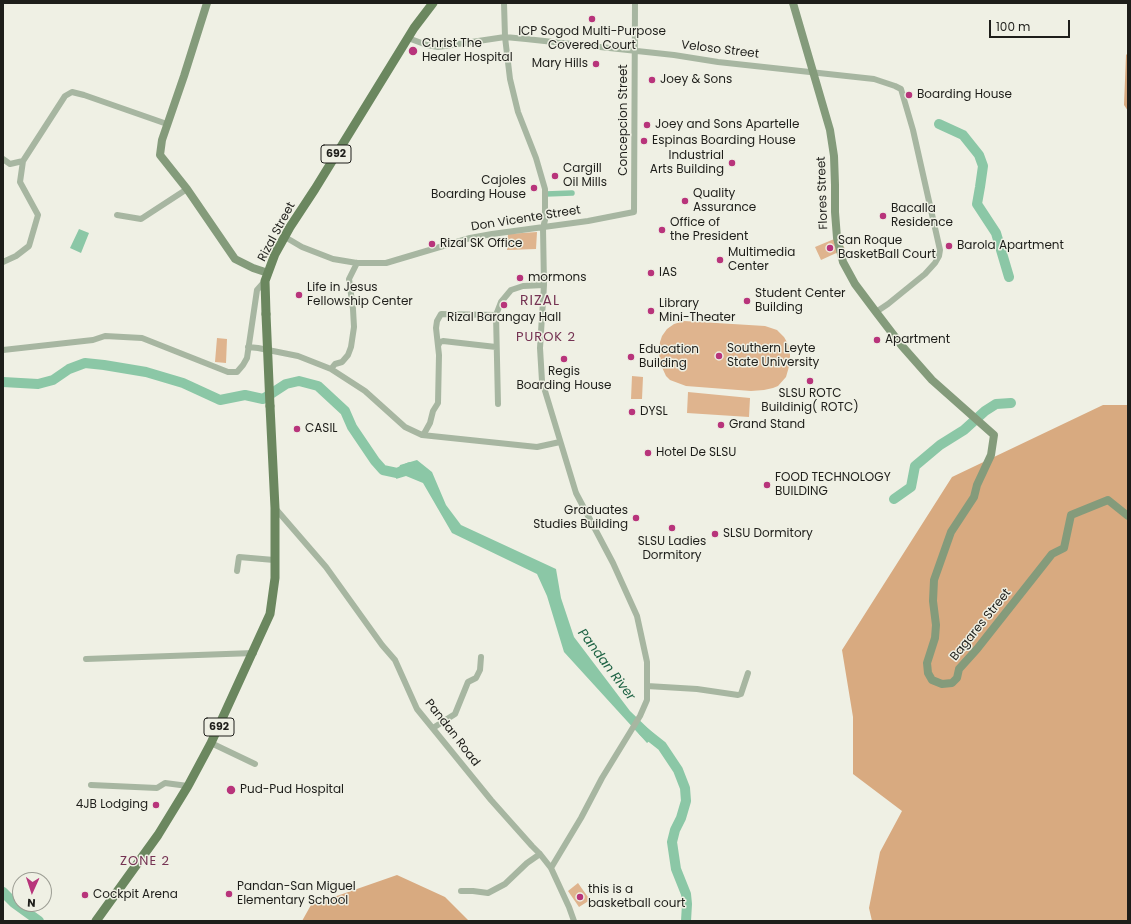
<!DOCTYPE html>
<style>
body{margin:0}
#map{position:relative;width:1131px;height:924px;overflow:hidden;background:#eff0e4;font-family:Poppins,sans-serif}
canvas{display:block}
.frame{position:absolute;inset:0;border:4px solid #1e1e1a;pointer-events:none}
.north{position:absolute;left:12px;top:872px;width:40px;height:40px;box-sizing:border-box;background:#eff0e4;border:1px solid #9b9c93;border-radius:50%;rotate:183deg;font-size:11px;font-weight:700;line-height:16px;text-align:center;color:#1e1e1a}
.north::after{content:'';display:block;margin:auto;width:14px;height:18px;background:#b8347b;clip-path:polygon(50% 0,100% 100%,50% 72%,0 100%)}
.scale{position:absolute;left:989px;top:20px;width:81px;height:18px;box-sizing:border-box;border:2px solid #1e1e1a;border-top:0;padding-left:5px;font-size:12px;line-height:14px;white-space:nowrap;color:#1e1e1a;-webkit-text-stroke:3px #eff0e4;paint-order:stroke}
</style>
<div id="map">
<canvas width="1131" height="924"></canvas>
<div class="frame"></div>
<div class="north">N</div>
<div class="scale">100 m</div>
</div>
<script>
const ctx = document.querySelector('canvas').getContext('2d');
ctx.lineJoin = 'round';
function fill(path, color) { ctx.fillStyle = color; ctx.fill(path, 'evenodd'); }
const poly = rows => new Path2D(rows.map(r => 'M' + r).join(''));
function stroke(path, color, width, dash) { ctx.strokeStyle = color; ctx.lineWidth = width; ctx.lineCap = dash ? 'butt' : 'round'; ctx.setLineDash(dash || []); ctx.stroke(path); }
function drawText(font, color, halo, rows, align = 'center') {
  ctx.font = font + ' Poppins,sans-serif'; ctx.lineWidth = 3; ctx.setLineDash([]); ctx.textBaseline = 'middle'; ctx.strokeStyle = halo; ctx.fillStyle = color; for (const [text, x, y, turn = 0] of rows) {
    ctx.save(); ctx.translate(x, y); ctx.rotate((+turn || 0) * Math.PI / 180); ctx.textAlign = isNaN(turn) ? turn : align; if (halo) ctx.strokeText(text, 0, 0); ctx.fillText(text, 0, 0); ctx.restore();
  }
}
fill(poly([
 [537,232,536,249,507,250,508,234],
 [839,237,845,249,821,260,815,247],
 [684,321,765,326,777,330,784,337,788,344,790,354,790,363,786,377,778,386,773,388,764,390,751,391,686,386,670,380,666,376,660,363,659,351,660,342,662,336,667,329,674,324],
 [217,338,227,339,226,363,215,362],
 [632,376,643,377,642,399,631,399],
 [688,392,750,398,749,417,687,413],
 [578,883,590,900,579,907,568,891]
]), '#dfb48e');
fill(poly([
 [1128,53,1128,111,1124,105,1126,55],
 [1103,405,1128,405,1128,921,872,921,869,908,880,852,902,811,853,774,853,717,842,650,952,477],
 [397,875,445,897,469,921,302,921,311,905]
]), '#d8aa80');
fill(poly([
 [79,229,89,233,81,253,70,248],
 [417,460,432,472,446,505,461,525,556,569,561,598,574,637,630,711,656,736,647,743,564,652,547,596,537,574,452,533,423,483,406,476,396,479,400,465]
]), '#8bc7a6');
stroke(poly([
 [546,194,572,193]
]), '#8bc7a6', 5.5);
stroke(poly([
 [939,124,963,135,979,155,983,166,980,187,977,204,996,233,1009,277],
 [3,382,38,384,53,380,69,369,85,363,104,365,146,372,183,383,220,400,245,395,263,399,286,384,299,381,318,386,345,411,352,427,375,461,383,470,397,473,410,467],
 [894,499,911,487,915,466,940,445,964,430,985,411,996,404,1011,403],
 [643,731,662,746,678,770,685,788,686,801,681,818,675,830,672,842,676,869,686,894,687,904,686,921],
 [3,892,14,903,39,921]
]), '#8bc7a6', 10);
stroke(poly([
 [504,3,505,37,510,79,518,112,536,158,545,189,545,220,543,228,544,285,540,348,542,381,576,493,613,563,637,616,647,662,647,700,640,716,602,778,581,818,551,868],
 [408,38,427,45,438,47,505,37,526,39,674,55,718,62,874,79,895,86,901,89,913,130,940,250,939,256,935,263,925,274,888,304,876,312],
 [3,159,10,164,23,161],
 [117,215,141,219,187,189],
 [285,237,302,247,333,259,357,263,386,263,470,238,492,234,588,221,634,212,635,3],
 [3,262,16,256,29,246,38,215,20,182,23,161,65,96,72,92,84,95,167,124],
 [438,346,436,328,437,321,441,314,496,315],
 [248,347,258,348,298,356,331,369,365,391,405,427,422,435,425,432,430,423,433,411,438,403,439,355,438,346,440,342,443,341,496,347],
 [3,350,93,340,105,336,142,338,228,372,237,372,243,365,247,358,257,290,265,281],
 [331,369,335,364,342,362,348,355,351,347,354,327,353,309,349,279,357,263],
 [498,404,496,315,501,302,511,290,523,286,544,285],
 [422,435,537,447,560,442],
 [275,508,326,567,382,645,395,660,417,709,491,800,532,846,540,854,551,868,569,907,574,921],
 [237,571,239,557,274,560],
 [86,659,254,653],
 [647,686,697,689,738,695,741,694,748,673],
 [433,728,455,714,468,682,476,678,480,670,481,657],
 [211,743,255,764],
 [91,785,157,788,165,783,188,786],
 [461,891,473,891,488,893,505,884,527,863,540,854]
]), '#a7b6a1', 6);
stroke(poly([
 [207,3,184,76,162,140,160,155,187,189,235,259,253,268,268,273],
 [793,3,830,130,834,156,835,185,835,212,837,238,843,262,855,284,876,312,902,346,932,380,994,435,991,455,977,485,974,497,951,532,934,580,933,601,936,625,935,638,927,663,928,673,932,680,942,684,952,683,957,678,959,669,977,649,1041,568,1052,554,1064,548,1071,515,1108,500,1128,516]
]), '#849b7b', 8);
stroke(poly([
 [266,314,265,281,275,254,290,227,315,189,414,28,433,3],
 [96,921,158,835,188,786,211,743,270,614,275,578,275,508,270,406]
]), '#6b875f', 9);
stroke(poly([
 [266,314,270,406]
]), '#6b875f', 9);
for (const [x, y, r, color] of [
 [592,19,4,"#b8347b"],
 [413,51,5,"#b8347b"],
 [596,64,4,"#b8347b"],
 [652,80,4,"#b8347b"],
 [909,95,4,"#b8347b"],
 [647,125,4,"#b8347b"],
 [644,141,4,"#b8347b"],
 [732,163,4,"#b8347b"],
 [555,176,4,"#b8347b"],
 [534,188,4,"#b8347b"],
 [685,201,4,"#b8347b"],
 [883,216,4,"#b8347b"],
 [662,230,4,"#b8347b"],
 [432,244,4,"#b8347b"],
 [949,246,4,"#b8347b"],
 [830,248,4,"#b8347b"],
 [720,260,4,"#b8347b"],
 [651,273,4,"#b8347b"],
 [520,278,4,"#b8347b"],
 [299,295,4,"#b8347b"],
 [747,301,4,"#b8347b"],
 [504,305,4,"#b8347b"],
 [651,311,4,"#b8347b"],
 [877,340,4,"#b8347b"],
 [719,356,4,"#b8347b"],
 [631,357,4,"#b8347b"],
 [564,359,4,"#b8347b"],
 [810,381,4,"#b8347b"],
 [632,412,4,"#b8347b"],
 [721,425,4,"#b8347b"],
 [297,429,4,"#b8347b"],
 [648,453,4,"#b8347b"],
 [767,485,4,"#b8347b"],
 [636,518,4,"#b8347b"],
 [672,528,4,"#b8347b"],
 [715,534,4,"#b8347b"],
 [231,790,5,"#b8347b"],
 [156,805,4,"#b8347b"],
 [229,894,4,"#b8347b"],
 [85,895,4,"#b8347b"],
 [580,897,4,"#b8347b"]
]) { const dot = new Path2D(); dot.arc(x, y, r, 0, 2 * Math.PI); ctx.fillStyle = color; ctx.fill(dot); stroke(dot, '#eff0e4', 1.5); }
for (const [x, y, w] of [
 [336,154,30],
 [219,727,30]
]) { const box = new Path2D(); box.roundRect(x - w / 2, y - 9, w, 18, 3); ctx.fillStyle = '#eff0e4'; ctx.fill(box); stroke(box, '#1e1e1a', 1); }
drawText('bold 11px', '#1e1e1a', null, [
 ["692",336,154],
 ["692",219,727]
]);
drawText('12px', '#1e1e1a', '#eff0e4', [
 ["ICP Sogod Multi-Purpose",592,32,"center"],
 ["Covered Court",592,46,"center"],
 ["Christ The",422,44],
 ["Healer Hospital",422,58],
 ["Mary Hills",588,64,"right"],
 ["Joey & Sons",660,80],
 ["Boarding House",917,95],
 ["Joey and Sons Apartelle",655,125],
 ["Espinas Boarding House",652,141],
 ["Industrial",724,156,"right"],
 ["Arts Building",724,170,"right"],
 ["Cargill",563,169],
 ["Oil Mills",563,183],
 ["Cajoles",526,181,"right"],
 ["Boarding House",526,195,"right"],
 ["Quality",693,194],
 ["Assurance",693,208],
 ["Bacalla",891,209],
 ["Residence",891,223],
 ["Office of",670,223],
 ["the President",670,237],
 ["San Roque",838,241],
 ["BasketBall Court",838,255],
 ["Rizal SK Office",440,244],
 ["Barola Apartment",957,246],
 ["Multimedia",728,253],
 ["Center",728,267],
 ["IAS",659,273],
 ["mormons",528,278],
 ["Life in Jesus",307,288],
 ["Fellowship Center",307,302],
 ["Student Center",755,294],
 ["Building",755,308],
 ["Library",659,304],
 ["Mini-Theater",659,318],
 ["Rizal Barangay Hall",504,318,"center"],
 ["Apartment",885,340],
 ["Southern Leyte",727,349],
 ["State University",727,363],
 ["Education",639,350],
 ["Building",639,364],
 ["Regis",564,372,"center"],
 ["Boarding House",564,386,"center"],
 ["SLSU ROTC",810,394,"center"],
 ["Buildinig( ROTC)",810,408,"center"],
 ["DYSL",640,412],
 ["Grand Stand",729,425],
 ["CASIL",305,429],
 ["Hotel De SLSU",656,453],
 ["FOOD TECHNOLOGY",775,478],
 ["BUILDING",775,492],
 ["Graduates",628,511,"right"],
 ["Studies Building",628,525,"right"],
 ["SLSU Dormitory",723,534],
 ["SLSU Ladies",672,542,"center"],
 ["Dormitory",672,556,"center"],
 ["Pud-Pud Hospital",240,790],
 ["4JB Lodging",148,805,"right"],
 ["Pandan-San Miguel",237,887],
 ["Elementary School",237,901],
 ["this is a",588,890],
 ["basketball court",588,904],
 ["Cockpit Arena",93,895]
], 'left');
drawText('12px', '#1e1e1a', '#eff0e4', [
 ["Veloso Street",720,50,7],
 ["Concepcion Street",624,120,-90],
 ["Flores Street",823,193,-92],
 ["Don Vicente Street",526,219,-9],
 ["Rizal Street",277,232,-62],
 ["Bagares Street",981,625,-51],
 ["Pandan Road",452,733,52]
]);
ctx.letterSpacing = '1px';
drawText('13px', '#753353', '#eff0e4', [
 ["PUROK 2",546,338],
 ["ZONE 2",145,862]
]);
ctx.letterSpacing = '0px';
drawText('italic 13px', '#1e6344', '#eff0e4', [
 ["Pandan River",606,665,53]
]);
ctx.letterSpacing = '1px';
drawText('14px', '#753353', '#eff0e4', [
 ["RIZAL",540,301]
]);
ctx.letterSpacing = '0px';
</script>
